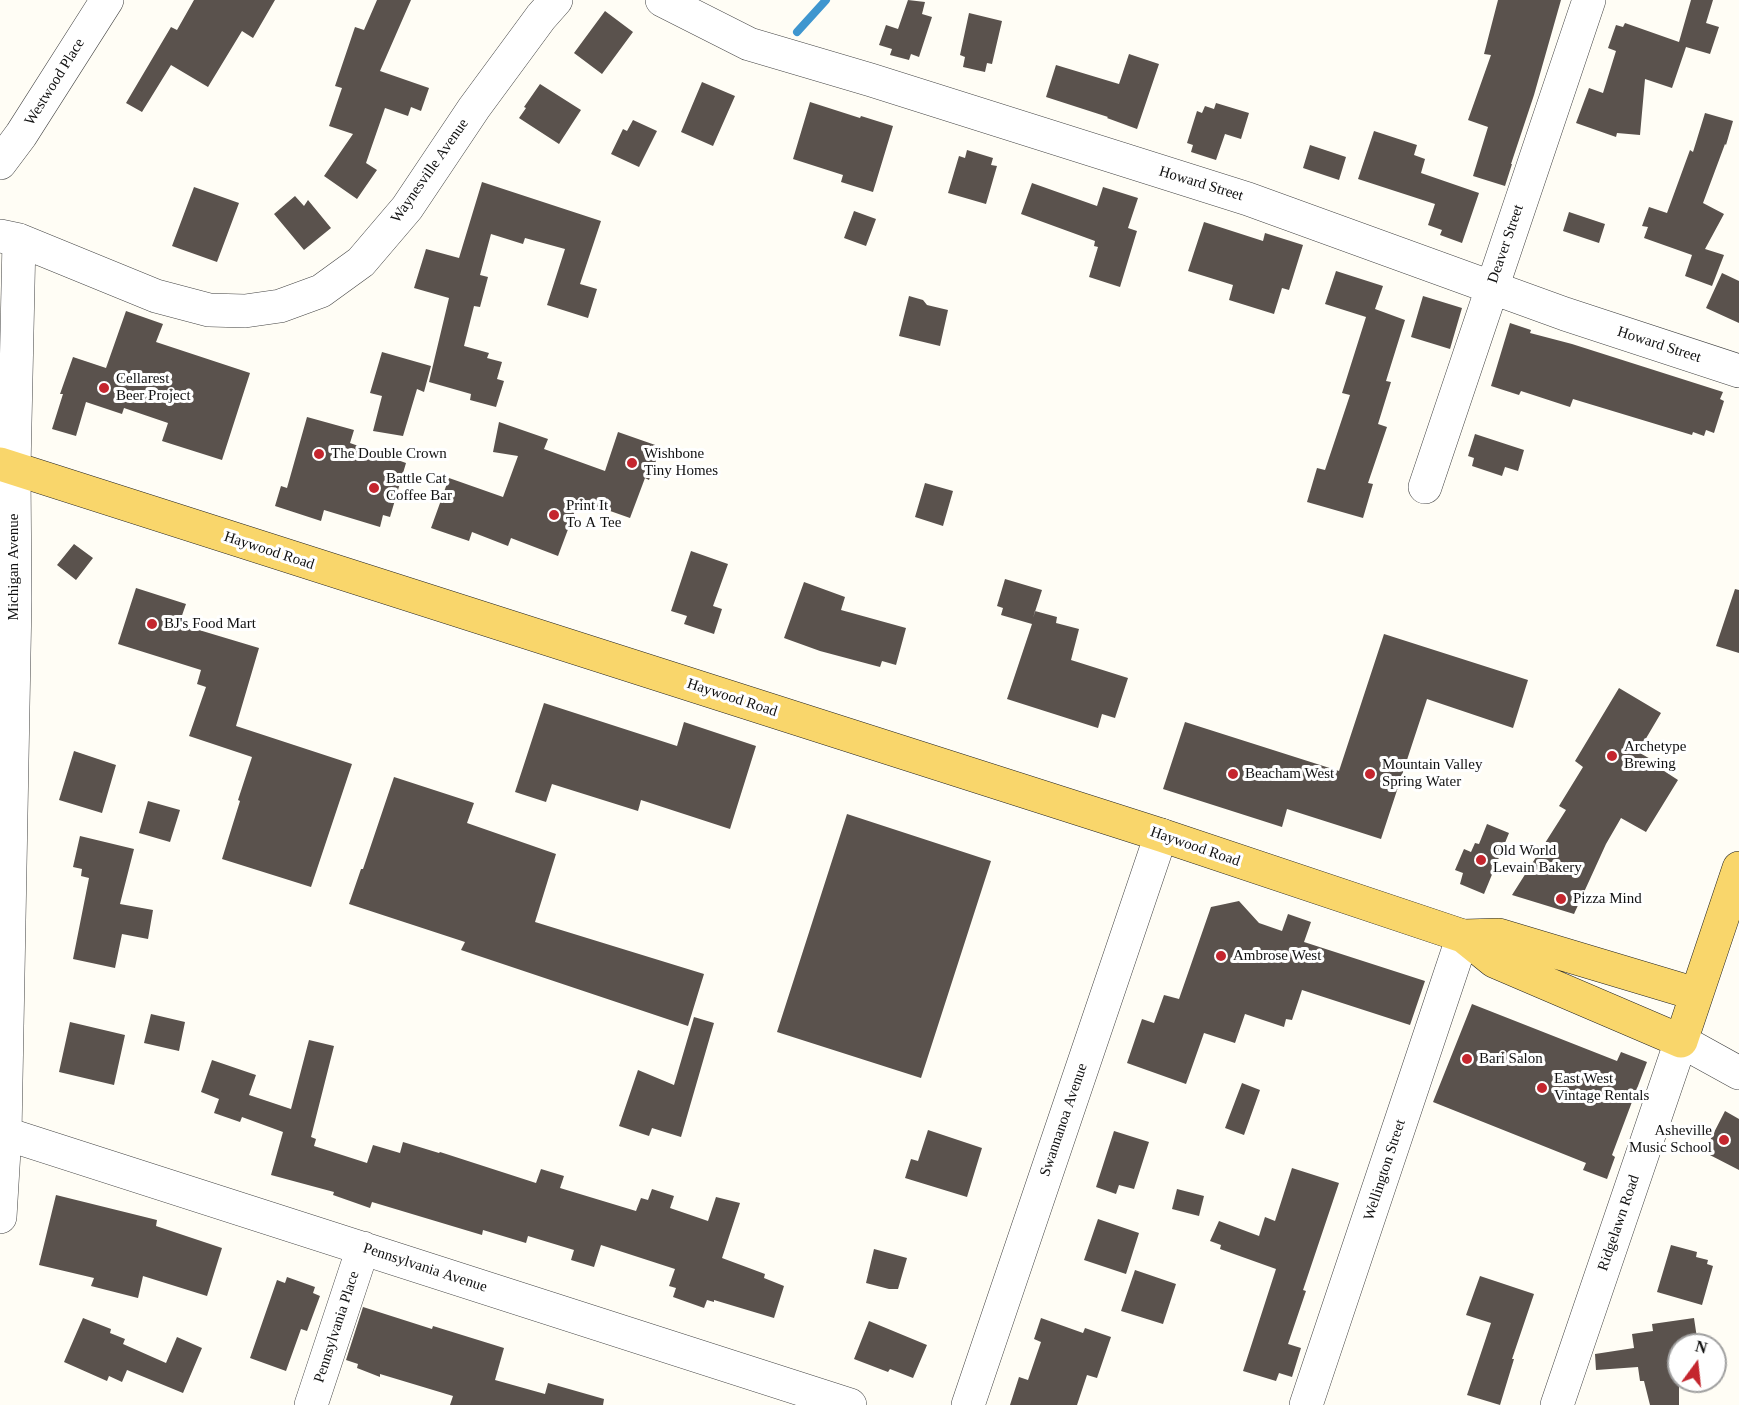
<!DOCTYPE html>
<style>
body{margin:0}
#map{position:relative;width:1739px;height:1405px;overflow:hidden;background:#fffdf5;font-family:Georgia,serif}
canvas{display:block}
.north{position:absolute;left:1667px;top:1333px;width:60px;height:60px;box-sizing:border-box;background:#fff;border:2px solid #a0a0a0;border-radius:50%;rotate:15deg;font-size:16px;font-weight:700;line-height:24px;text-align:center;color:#111}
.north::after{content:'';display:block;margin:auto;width:21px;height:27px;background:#c4262e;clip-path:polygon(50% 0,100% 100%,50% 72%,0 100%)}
</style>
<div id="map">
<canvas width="1739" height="1405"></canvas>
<div class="north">N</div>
</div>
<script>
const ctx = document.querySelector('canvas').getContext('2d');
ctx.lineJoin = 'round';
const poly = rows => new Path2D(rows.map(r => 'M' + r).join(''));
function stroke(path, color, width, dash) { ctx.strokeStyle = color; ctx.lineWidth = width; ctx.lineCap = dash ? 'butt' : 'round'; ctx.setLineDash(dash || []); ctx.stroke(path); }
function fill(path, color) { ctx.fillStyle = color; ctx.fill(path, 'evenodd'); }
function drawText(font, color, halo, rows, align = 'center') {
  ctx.font = font + ' Georgia,serif'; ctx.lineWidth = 6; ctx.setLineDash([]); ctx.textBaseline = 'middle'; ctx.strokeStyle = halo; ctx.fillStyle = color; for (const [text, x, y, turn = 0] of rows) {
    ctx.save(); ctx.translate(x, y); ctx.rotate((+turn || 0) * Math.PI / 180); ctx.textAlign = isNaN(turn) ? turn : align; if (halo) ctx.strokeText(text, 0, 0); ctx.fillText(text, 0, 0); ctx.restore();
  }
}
stroke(poly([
 [797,32,826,0]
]), '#3f96cf', 8);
fill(poly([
 [194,0,275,0,253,38,242,31,208,87,171,65,142,112,126,103,171,27,177,30],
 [377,0,411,0,380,71,429,88,421,111,411,107,408,116,385,108,366,163,377,170,357,199,324,176,353,134,329,126,342,88,335,86,355,27,364,30],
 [908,0,925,2,922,14,932,17,919,57,911,54,909,60,890,55,892,49,879,45,886,25,898,29],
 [1498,0,1561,0,1534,95,1511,164,1512,164,1505,186,1473,176,1488,127,1468,120,1491,55,1484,54],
 [1691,0,1713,0,1706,23,1719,27,1710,54,1686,47,1672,88,1645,79,1640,135,1617,133,1616,137,1576,123,1589,88,1603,93,1616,51,1608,48,1616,25,1623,27,1625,23,1679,42],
 [605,11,633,32,602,74,574,53],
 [969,13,1002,21,992,64,987,63,985,72,963,67,965,57,960,55],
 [1129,54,1159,64,1137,129,1107,118,1108,117,1046,97,1056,65,1119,84],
 [702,82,735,96,713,146,681,132],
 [540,84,581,110,559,144,519,118,526,108,524,107],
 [810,102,860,118,861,116,893,126,873,192,841,182,843,175,793,159],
 [1216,103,1249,113,1241,139,1225,134,1216,160,1191,152,1193,145,1187,143,1197,111,1202,113,1205,106,1214,109],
 [1705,113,1733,121,1726,145,1725,144,1703,203,1724,214,1705,249,1724,255,1712,286,1685,276,1692,255,1644,238,1648,227,1642,226,1649,207,1667,213,1690,150,1693,152],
 [633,120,657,131,639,167,611,154,623,129,627,131],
 [1374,131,1417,145,1414,155,1425,159,1421,173,1479,193,1462,243,1440,235,1442,230,1428,225,1435,204,1358,179],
 [1310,145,1346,157,1339,180,1303,168],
 [967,150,993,158,991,165,997,166,986,204,948,193,959,156,965,158],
 [482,182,601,221,580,284,597,289,588,318,547,305,565,249,525,238,523,244,491,234,480,275,488,277,480,307,474,306,464,346,489,353,487,358,502,362,497,379,504,381,496,407,470,400,471,394,429,382,449,298,414,288,426,249,459,258],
 [1032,183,1097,206,1103,187,1138,198,1128,228,1137,231,1120,287,1089,277,1098,247,1094,246,1095,241,1021,214],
 [194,187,239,203,217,262,172,246],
 [295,196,304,206,308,200,331,228,304,250,274,214],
 [854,211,876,219,866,246,844,238],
 [1569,212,1605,224,1599,243,1563,231],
 [1204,222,1263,241,1265,233,1303,245,1289,290,1282,288,1274,314,1229,300,1233,285,1188,271],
 [1336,271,1383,286,1375,309,1405,320,1386,381,1391,382,1378,424,1387,427,1368,483,1373,484,1363,518,1307,502,1317,468,1325,470,1350,395,1342,393,1366,317,1325,304],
 [1722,273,1739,281,1739,323,1706,308],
 [909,296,923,300,927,305,948,310,940,346,899,336],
 [1423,296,1462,308,1450,349,1411,337],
 [126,311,163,324,156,342,250,373,222,460,162,441,168,423,124,408,122,414,86,402,76,436,52,429,63,394,60,394,73,357,106,368],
 [1510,323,1531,330,1530,333,1572,344,1723,392,1720,399,1724,401,1714,433,1706,430,1704,436,1693,432,1692,435,1573,399,1570,407,1521,391,1519,395,1491,386],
 [382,352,431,366,424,392,417,389,403,436,373,431,382,396,370,393],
 [307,417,354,430,350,443,406,463,390,517,383,515,380,527,324,510,321,521,275,506,281,486,287,488],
 [499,422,548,439,544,449,605,471,618,432,661,447,649,480,645,478,630,518,579,500,558,556,511,538,508,546,472,532,469,541,431,528,449,478,503,497,518,456,493,452],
 [1475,434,1524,450,1518,471,1505,467,1502,476,1472,466,1474,458,1468,456],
 [925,483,953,491,943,526,915,517],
 [74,544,93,558,76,580,57,565],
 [691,551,728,564,713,606,722,609,714,634,684,624,687,616,671,611],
 [1005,579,1042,590,1033,618,1035,611,1057,617,1056,623,1079,629,1071,660,1128,678,1115,718,1102,714,1098,728,1007,699,1032,624,1001,615,1003,608,997,606],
 [804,582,845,597,841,610,906,628,896,665,882,661,880,667,820,651,784,638],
 [136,588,186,604,179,624,259,648,236,726,352,764,311,887,222,859,240,801,238,800,252,757,189,736,206,687,197,684,201,670,118,644],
 [1735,589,1739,590,1739,653,1716,646],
 [1384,634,1528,680,1513,728,1427,699,1381,839,1287,809,1282,827,1163,789,1185,722,1339,771],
 [1619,688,1661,713,1638,752,1663,766,1661,769,1678,780,1646,832,1621,818,1606,844,1574,914,1512,895,1566,810,1559,806,1583,767,1575,761],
 [544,703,677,746,684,722,756,746,730,829,641,800,638,811,552,784,546,802,515,792],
 [74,751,116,765,102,813,59,800],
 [394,777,474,803,467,823,556,854,535,922,704,974,688,1026,461,950,465,942,349,904,361,869,363,869],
 [148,801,180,810,170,842,139,833],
 [847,814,991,861,921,1078,777,1032],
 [1487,824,1509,833,1484,894,1460,884,1463,873,1455,870,1464,849,1471,852,1475,843,1479,844],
 [80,836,134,849,120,904,153,910,148,939,122,934,115,968,73,959,89,878,81,876,82,869,73,867],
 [1239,901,1259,923,1282,931,1288,914,1311,922,1304,942,1425,981,1410,1025,1302,990,1292,1020,1286,1019,1284,1027,1245,1014,1235,1043,1204,1033,1186,1084,1127,1063,1142,1019,1154,1023,1164,995,1179,999,1211,907],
 [1472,1004,1617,1061,1621,1052,1647,1062,1612,1155,1615,1157,1607,1179,1583,1170,1586,1163,1433,1102],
 [151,1014,185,1022,179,1051,144,1043],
 [694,1017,714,1023,681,1137,652,1128,649,1136,619,1126,638,1070,674,1085],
 [70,1022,125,1035,114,1085,59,1072],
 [309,1040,334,1046,311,1137,316,1139,314,1146,367,1163,373,1145,400,1153,403,1142,439,1153,440,1152,536,1183,541,1169,564,1176,560,1188,636,1211,641,1198,648,1200,652,1189,674,1196,670,1208,708,1221,716,1197,740,1203,722,1258,765,1274,764,1278,784,1286,774,1318,714,1300,714,1302,707,1300,704,1308,673,1297,676,1288,669,1286,675,1269,601,1245,594,1267,571,1260,574,1250,528,1236,526,1243,483,1230,482,1235,372,1202,370,1208,333,1195,334,1192,271,1175,283,1132,242,1117,240,1122,214,1113,219,1099,201,1092,212,1060,256,1075,249,1095,291,1109],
 [1242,1083,1260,1090,1244,1135,1225,1128],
 [1725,1111,1739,1119,1739,1170,1704,1152],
 [928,1130,982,1148,967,1197,905,1178,911,1159,918,1161],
 [1114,1131,1149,1142,1134,1189,1119,1185,1116,1194,1096,1187],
 [1292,1168,1339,1183,1303,1290,1306,1291,1288,1344,1301,1348,1292,1377,1279,1373,1276,1381,1243,1371,1276,1269,1220,1249,1221,1245,1210,1241,1219,1221,1259,1236,1265,1217,1275,1221],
 [1177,1189,1204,1196,1199,1216,1172,1209],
 [56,1195,157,1220,156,1226,222,1248,207,1296,143,1276,138,1298,91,1286,94,1278,39,1265],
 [1098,1219,1139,1233,1126,1274,1084,1260],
 [1671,1245,1697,1252,1696,1257,1708,1260,1707,1264,1713,1266,1702,1305,1657,1292],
 [874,1249,907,1258,898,1289,889,1289,866,1283],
 [1135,1270,1176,1284,1163,1324,1121,1311],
 [1480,1276,1534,1294,1512,1359,1514,1359,1500,1405,1467,1395,1491,1323,1466,1315],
 [287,1277,315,1287,313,1293,320,1296,307,1331,301,1329,286,1371,250,1358,277,1280,285,1283],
 [363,1307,432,1329,433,1326,504,1348,495,1380,545,1394,548,1383,604,1399,603,1405,450,1405,453,1396,380,1374,380,1377,357,1368,358,1364,346,1360],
 [83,1318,111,1329,110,1333,125,1339,123,1344,166,1363,177,1337,202,1348,183,1393,127,1370,122,1382,109,1376,107,1381,64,1362],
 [1041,1318,1083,1333,1085,1328,1111,1337,1097,1378,1087,1375,1077,1405,1010,1405,1019,1377,1028,1380,1041,1342,1034,1339],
 [1694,1318,1698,1345,1679,1345,1679,1405,1650,1405,1644,1381,1640,1381,1638,1367,1596,1370,1595,1354,1634,1348,1632,1334,1653,1331,1652,1324],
 [869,1321,927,1345,913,1378,890,1369,888,1372,854,1359]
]), '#5a524d');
const minor = poly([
 [662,0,749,44,871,80,1248,199,1565,314,1739,371],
 [0,163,21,135,107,0],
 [0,236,19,240,156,296,209,310,245,311,280,306,321,291,361,262,407,208,474,108,541,17,556,0],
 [1425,487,1589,0],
 [0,1132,850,1405],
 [0,1217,5,1134,15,600,14,469,19,240],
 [311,1405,363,1248],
 [968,1405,1161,835],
 [1306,1405,1463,936],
 [1557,1405,1681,1041,1739,1073]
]);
const major = poly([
 [0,464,1161,835,1463,936,1499,935,1696,994],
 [1463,936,1494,961,1681,1041,1739,868]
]);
stroke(minor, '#444', 34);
stroke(major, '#222', 34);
stroke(minor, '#fff', 33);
stroke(major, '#f9d66b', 33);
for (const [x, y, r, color] of [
 [104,388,6,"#c4262e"],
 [319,454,6,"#c4262e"],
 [632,463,6,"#c4262e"],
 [374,488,6,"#c4262e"],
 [554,515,6,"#c4262e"],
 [152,624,6,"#c4262e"],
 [1612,756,6,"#c4262e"],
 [1233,774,6,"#c4262e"],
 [1370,774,6,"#c4262e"],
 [1481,860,6,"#c4262e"],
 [1561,899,6,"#c4262e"],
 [1221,956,6,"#c4262e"],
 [1467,1059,6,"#c4262e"],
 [1542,1088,6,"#c4262e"],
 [1724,1140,6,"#c4262e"]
]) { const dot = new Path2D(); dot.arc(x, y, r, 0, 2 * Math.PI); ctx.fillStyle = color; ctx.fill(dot); stroke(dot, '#fff', 2); }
drawText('15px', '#111', '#fff', [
 ["Westwood Place",55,82,-58],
 ["Waynesville Avenue",430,171,-55],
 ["Howard Street",1201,184,17],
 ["Deaver Street",1506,244,-71],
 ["Howard Street",1659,345,18],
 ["Haywood Road",269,551,18],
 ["Michigan Avenue",14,567,-90],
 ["Haywood Road",732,698,18],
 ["Haywood Road",1195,847,19],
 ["Swannanoa Avenue",1064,1120,-71],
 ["Wellington Street",1385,1170,-72],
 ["Ridgelawn Road",1619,1223,-71],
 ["Pennsylvania Avenue",425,1268,18],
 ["Pennsylvania Place",337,1327,-72]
]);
drawText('15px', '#111', '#fff', [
 ["Cellarest",116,379],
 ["Beer Project",116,396],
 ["The Double Crown",331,454],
 ["Wishbone",644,454],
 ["Tiny Homes",644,471],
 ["Battle Cat",386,479],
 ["Coffee Bar",386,496],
 ["Print It",566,506],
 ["To A Tee",566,523],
 ["BJ's Food Mart",164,624],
 ["Archetype",1624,747],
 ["Brewing",1624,764],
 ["Mountain Valley",1382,765],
 ["Spring Water",1382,782],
 ["Beacham West",1245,774],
 ["Old World",1493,851],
 ["Levain Bakery",1493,868],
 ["Pizza Mind",1573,899],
 ["Ambrose West",1233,956],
 ["Bari Salon",1479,1059],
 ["East West",1554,1079],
 ["Vintage Rentals",1554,1096],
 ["Asheville",1712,1131,"right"],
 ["Music School",1712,1148,"right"]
], 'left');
</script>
